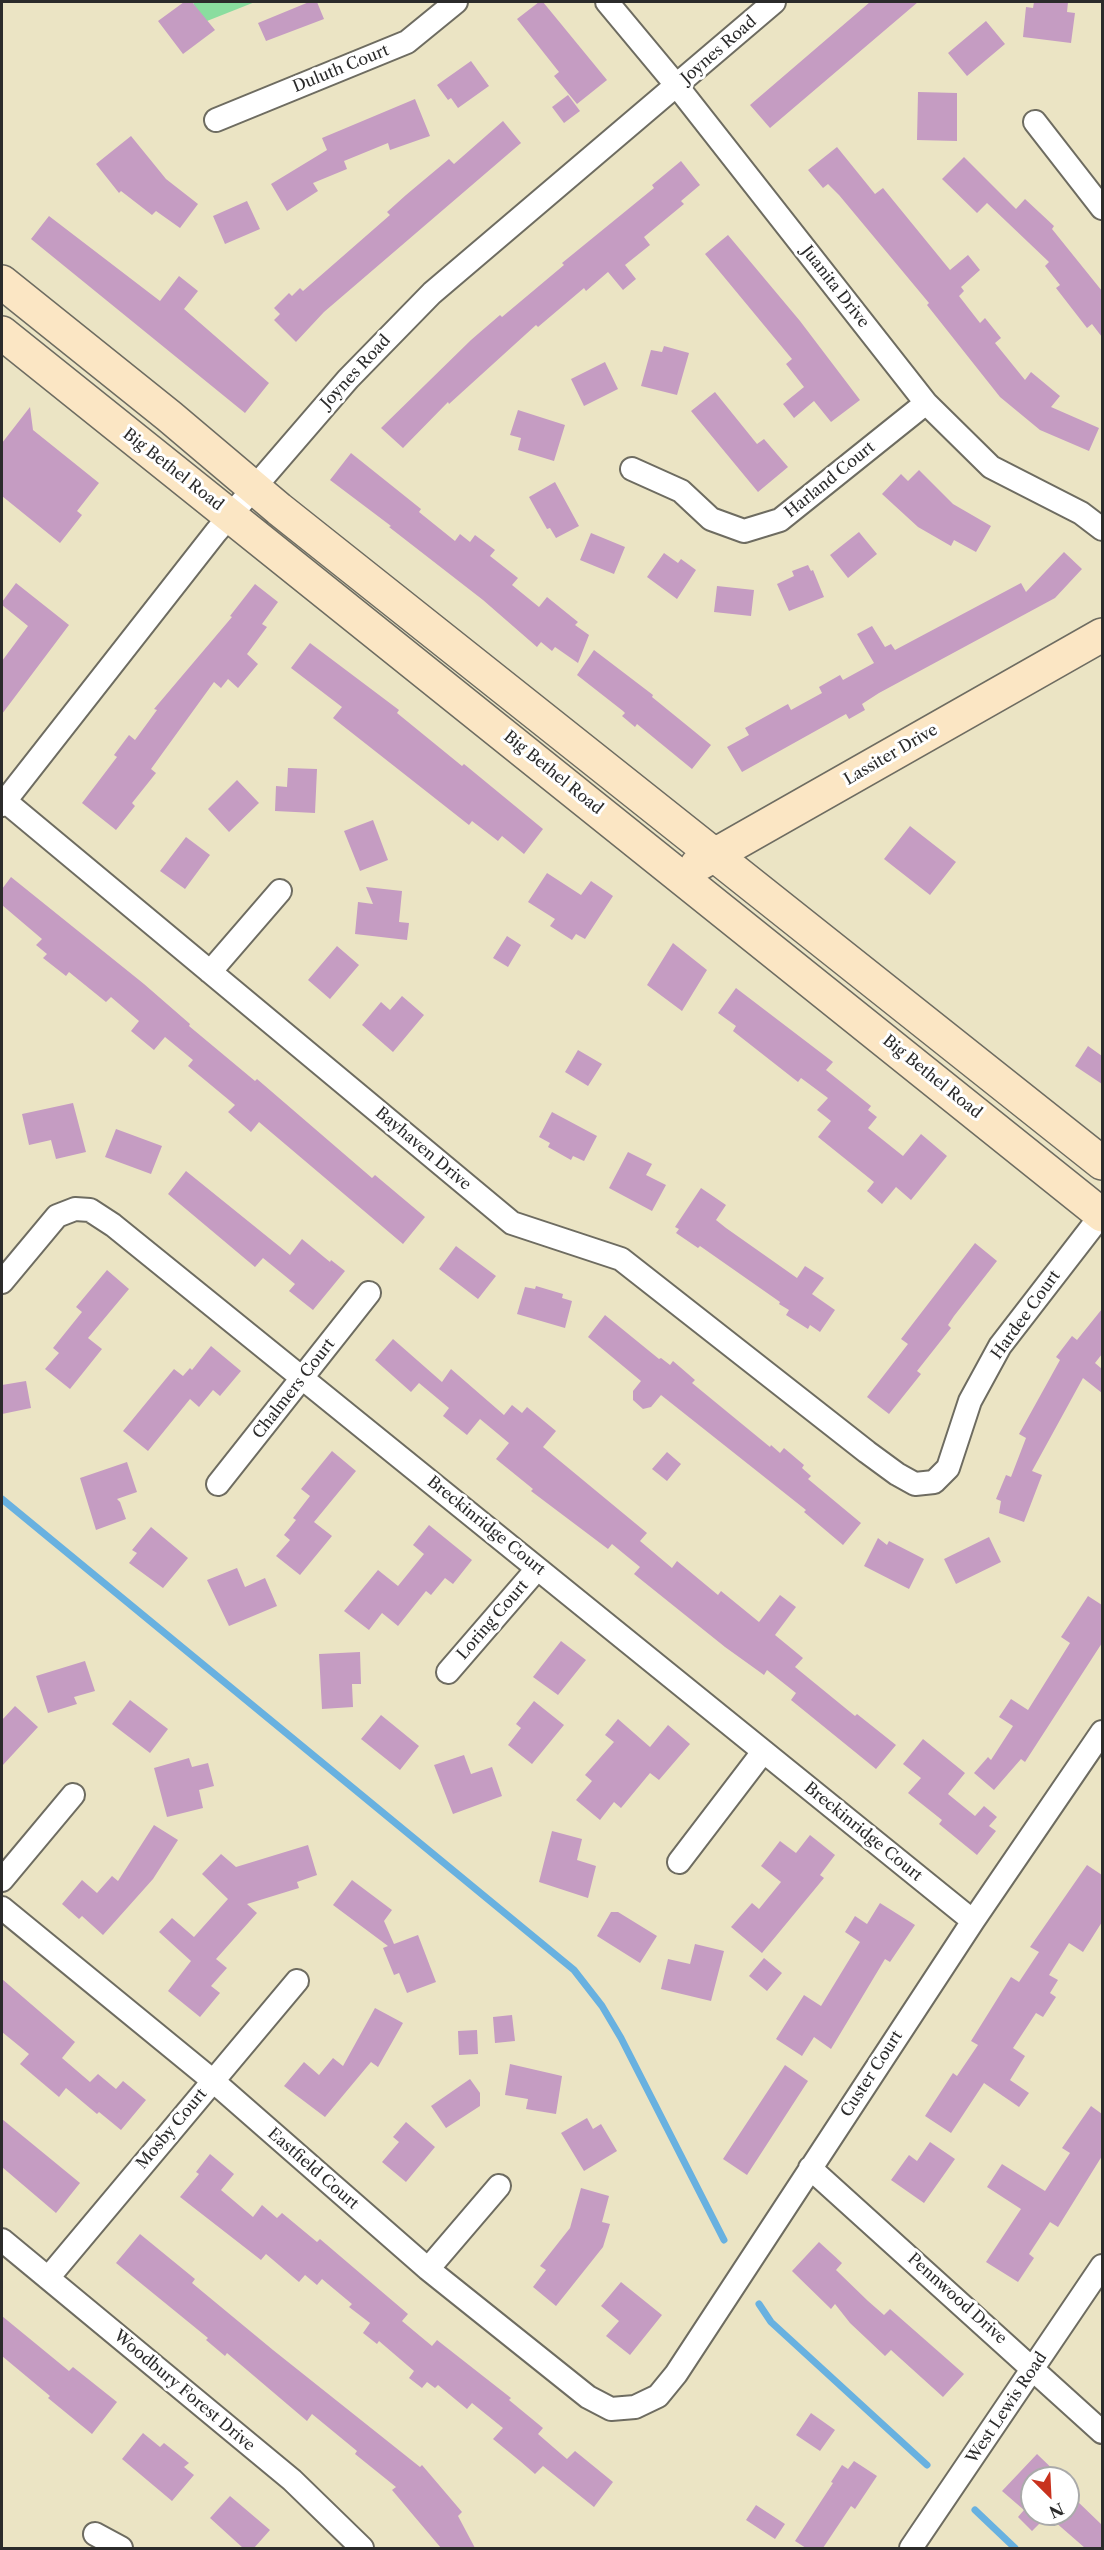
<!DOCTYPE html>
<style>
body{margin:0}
#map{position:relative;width:1104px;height:2550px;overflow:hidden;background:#ebe4c4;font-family:"Libre Caslon Text",serif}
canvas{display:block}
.frame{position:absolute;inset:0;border:3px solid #2b2b2b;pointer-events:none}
.north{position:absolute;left:1020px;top:2466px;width:60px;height:60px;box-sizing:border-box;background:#fff;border:2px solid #aaa;border-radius:50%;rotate:156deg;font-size:16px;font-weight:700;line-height:24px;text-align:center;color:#2b2b2b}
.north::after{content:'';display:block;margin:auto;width:21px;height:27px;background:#c8321e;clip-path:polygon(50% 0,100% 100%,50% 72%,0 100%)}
</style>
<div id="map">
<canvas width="1104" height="2550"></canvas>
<div class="frame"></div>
<div class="north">N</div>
</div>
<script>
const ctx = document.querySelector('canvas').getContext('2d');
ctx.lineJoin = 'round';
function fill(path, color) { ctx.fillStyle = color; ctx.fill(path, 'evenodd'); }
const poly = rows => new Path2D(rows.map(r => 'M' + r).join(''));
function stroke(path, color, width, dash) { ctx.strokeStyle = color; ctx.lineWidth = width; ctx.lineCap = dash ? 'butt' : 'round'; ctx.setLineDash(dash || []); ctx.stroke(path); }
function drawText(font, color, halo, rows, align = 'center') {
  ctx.font = font + ' "Libre Caslon Text",serif'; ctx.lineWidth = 6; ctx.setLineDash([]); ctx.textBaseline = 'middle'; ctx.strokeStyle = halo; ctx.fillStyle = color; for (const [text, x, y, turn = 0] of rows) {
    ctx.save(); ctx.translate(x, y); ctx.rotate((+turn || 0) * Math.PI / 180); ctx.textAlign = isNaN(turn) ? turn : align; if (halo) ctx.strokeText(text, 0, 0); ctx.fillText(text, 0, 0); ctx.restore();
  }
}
fill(poly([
 [193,2,255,2,207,21,196,11]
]), '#8add9f');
stroke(poly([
 [2,1499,574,1970,602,2006,621,2038,724,2240],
 [759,2304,771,2322,927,2465],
 [975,2510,1015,2548]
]), '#68b1e0', 7);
fill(poly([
 [184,2,192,2,215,30,183,54,158,21],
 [309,2,317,2,324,19,266,41,258,23],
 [539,2,543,2,607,80,577,104,554,76,559,72,517,19],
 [870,2,918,2,770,128,750,105],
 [1034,2,1068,2,1067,12,1075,13,1071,43,1023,37,1026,7,1033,8],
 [986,21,1005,44,967,76,948,53],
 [471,61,489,86,458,108,451,98,448,100,437,85],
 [918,92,957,93,957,141,917,140],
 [568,95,580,111,564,123,552,107],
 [415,99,430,136,390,150,388,143,344,161,347,169,313,183,318,191,287,211,271,184,327,150,322,138],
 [503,121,521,143,324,312,296,342,274,320,280,314,274,308,289,293,292,296,300,288,303,291,390,215,387,212,406,195,449,159,454,164],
 [131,136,166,179,198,204,180,228,156,211,152,215,121,191,119,193,96,164],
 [837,147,875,194,883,188,950,270,968,255,980,270,961,287,964,291,959,296,980,323,985,318,1001,338,995,343,1025,380,1031,372,1060,396,1051,407,1099,428,1089,451,1040,430,1000,397,927,305,929,303,839,195,828,184,823,188,808,170],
 [964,157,1016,209,1025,199,1054,226,1052,229,1102,291,1102,337,1092,324,1087,328,1056,288,1060,285,1045,266,1049,262,987,203,977,213,942,179],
 [681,161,700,185,681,201,684,204,644,237,650,245,625,265,636,279,623,290,608,272,586,291,584,288,538,327,536,325,449,404,448,402,403,448,381,428,471,340,500,315,502,317,564,265,562,263,654,188,652,185],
 [247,201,260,229,225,244,213,216],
 [49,216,160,301,179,276,198,291,184,309,269,383,245,413,31,239],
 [728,235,800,321,860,400,831,422,814,401,794,418,783,404,804,387,786,364,792,359,705,254],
 [664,346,689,353,677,395,641,386,651,350,662,352],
 [605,362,618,389,584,406,571,379],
 [715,392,757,444,764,439,788,467,758,492,691,411],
 [30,407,33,430,99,483,77,511,82,515,60,543,2,496,2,443],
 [518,410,565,425,554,461,518,450,521,438,510,435],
 [351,453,421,509,419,512,455,541,460,534,470,542,475,535,495,550,490,556,518,578,512,585,539,607,547,597,578,622,575,625,589,635,578,663,555,647,552,651,541,642,537,647,483,600,389,527,391,526,330,480],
 [919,470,953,504,991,526,976,552,954,540,951,546,918,527,882,494,901,474,908,481],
 [555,482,579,526,556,538,550,528,547,529,529,497],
 [859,532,877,554,848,578,830,555],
 [591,533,625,547,614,574,580,560],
 [1064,552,1082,569,1055,598,879,693,862,704,865,710,849,719,846,714,742,772,727,747,749,735,745,728,788,704,791,710,822,693,819,687,840,675,843,680,874,663,857,634,872,626,885,647,891,644,895,650,1021,583,1026,592],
 [664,553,678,563,681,559,696,570,677,599,647,577],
 [808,565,811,571,813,570,824,597,789,611,777,584,794,576,792,571],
 [16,583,69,625,2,714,2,661,28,626,2,605,2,602],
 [255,584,278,602,262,624,267,627,247,654,258,664,238,688,228,679,221,688,214,682,151,769,156,773,132,803,135,806,116,830,82,803,117,757,114,755,129,735,135,740,157,710,154,709,232,617,230,616],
 [717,586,754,590,751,616,714,612],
 [310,643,399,710,397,713,462,766,464,764,543,829,524,854,502,836,498,841,472,821,469,825,333,718,342,707,291,668],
 [594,650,653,695,652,697,711,745,692,769,637,724,635,727,622,716,625,713,623,711,577,675],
 [288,768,317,769,315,813,275,811,276,786,287,787],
 [237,780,259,803,229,832,208,809],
 [373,820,388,860,360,871,344,831],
 [910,826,956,862,930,895,884,859],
 [186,837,210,855,185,889,160,871],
 [547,873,581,895,591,881,613,896,585,939,576,934,572,940,550,926,555,919,528,902],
 [11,877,144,984,190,1024,189,1026,255,1081,257,1079,372,1178,375,1175,425,1217,403,1244,259,1122,251,1132,228,1112,235,1105,188,1066,193,1060,165,1037,154,1050,131,1031,139,1021,111,997,106,1002,69,972,66,976,43,958,47,954,36,945,42,939,2,905,2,889],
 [366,887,402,891,399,922,409,923,407,940,355,934,358,902,373,904],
 [507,936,521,945,508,967,493,958],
 [673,943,707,970,682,1011,647,985],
 [337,946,359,965,330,999,308,980],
 [736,988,833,1062,826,1070,871,1106,868,1110,877,1117,868,1128,903,1156,921,1134,947,1156,911,1200,896,1187,882,1204,867,1191,874,1182,818,1137,831,1121,817,1110,828,1098,801,1078,798,1082,733,1031,736,1026,718,1013],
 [402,996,424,1015,393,1052,362,1025,381,1002,390,1010],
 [1088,1046,1102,1056,1102,1084,1075,1066],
 [578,1050,602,1064,588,1086,565,1072],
 [73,1103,86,1152,56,1159,51,1140,29,1145,22,1114],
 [552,1112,597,1136,584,1161,573,1156,571,1160,548,1147,550,1143,539,1137],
 [116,1129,162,1146,151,1174,105,1157],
 [628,1152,652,1164,646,1175,666,1185,652,1211,609,1188],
 [186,1171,290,1255,302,1239,330,1262,331,1260,345,1271,313,1310,289,1291,295,1284,263,1258,255,1267,168,1194],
 [701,1188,726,1205,716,1220,726,1228,797,1278,805,1266,824,1278,812,1294,835,1310,820,1332,810,1325,808,1329,786,1315,789,1310,779,1304,780,1302,700,1246,698,1248,676,1233,679,1229,675,1227],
 [975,1243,997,1261,954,1316,948,1325,951,1328,917,1371,921,1374,889,1414,867,1397,908,1344,901,1339],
 [456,1246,496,1276,478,1299,439,1269],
 [107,1270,129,1289,88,1338,102,1349,70,1389,45,1369,59,1353,53,1348,82,1312,76,1307],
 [536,1286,563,1294,562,1298,572,1301,565,1328,517,1314,525,1287,535,1289],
 [1102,1309,1102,1354,1095,1363,1102,1369,1102,1393,1083,1378,1032,1471,1042,1475,1024,1522,999,1513,1001,1501,996,1499,1006,1475,1011,1477,1026,1438,1019,1434,1060,1360,1056,1357,1072,1336,1077,1340],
 [605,1315,659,1359,661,1358,670,1365,673,1361,695,1380,692,1383,770,1447,771,1445,780,1453,784,1448,804,1465,802,1468,811,1476,808,1479,861,1523,843,1545,804,1512,806,1510,661,1395,651,1407,643,1409,633,1400,633,1391,641,1381,588,1337],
 [393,1339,442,1382,451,1369,504,1415,512,1405,522,1413,527,1407,556,1431,543,1447,647,1533,640,1541,672,1568,677,1561,718,1595,721,1591,759,1622,780,1595,796,1607,775,1635,803,1658,795,1667,855,1716,857,1714,896,1745,876,1769,791,1700,796,1693,767,1670,764,1675,725,1647,634,1574,640,1567,612,1544,608,1549,531,1491,533,1489,496,1459,509,1443,480,1419,467,1435,443,1416,449,1408,419,1383,411,1392,375,1360],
 [211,1346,241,1371,220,1396,213,1390,199,1407,190,1399,148,1451,123,1431,174,1369,183,1376,190,1368,192,1370],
 [26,1381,31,1408,2,1414,2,1385],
 [332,1451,356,1471,314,1522,332,1536,300,1575,276,1556,290,1540,284,1535,296,1520,293,1518,310,1496,301,1489],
 [667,1452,681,1464,667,1481,652,1469],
 [127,1462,137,1492,117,1499,120,1502,126,1519,96,1530,80,1478],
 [429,1525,472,1560,453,1584,445,1578,431,1595,426,1591,398,1626,382,1613,369,1630,344,1611,378,1570,398,1586,424,1554,413,1545],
 [151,1527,188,1558,163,1588,129,1563,137,1553,132,1550],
 [989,1537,1001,1562,956,1584,944,1559],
 [878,1538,887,1545,889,1541,924,1559,909,1589,864,1566],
 [237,1568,245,1587,265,1578,277,1606,229,1626,207,1580],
 [1088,1596,1102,1605,1102,1643,1025,1762,1021,1759,994,1790,974,1773,988,1757,991,1760,1013,1726,999,1717,1011,1699,1028,1710,1070,1643,1061,1637],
 [561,1641,586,1660,558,1695,533,1677],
 [360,1652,361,1684,352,1684,353,1707,322,1709,319,1654],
 [85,1661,95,1691,74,1697,77,1704,48,1713,36,1676],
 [130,1700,168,1729,150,1753,112,1724],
 [534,1701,564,1725,532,1764,508,1745,521,1728,516,1724],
 [15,1706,38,1727,2,1766,2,1720],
 [381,1715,419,1746,400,1770,361,1739],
 [618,1719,650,1747,668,1725,690,1744,659,1780,650,1773,621,1808,614,1802,600,1820,576,1800,592,1781,585,1775,614,1742,605,1735],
 [923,1739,965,1773,948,1794,975,1816,984,1806,997,1817,989,1826,996,1831,977,1855,939,1824,942,1820,908,1793,921,1778,903,1764],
 [464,1755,471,1774,492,1767,502,1796,453,1814,434,1765],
 [189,1758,192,1767,208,1763,214,1786,199,1790,203,1808,167,1817,154,1768],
 [154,1825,178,1840,153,1879,103,1935,82,1916,79,1919,62,1904,82,1880,97,1893,112,1876,118,1881],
 [552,1831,582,1839,577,1860,596,1866,588,1898,539,1882],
 [810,1835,835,1855,820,1875,824,1878,762,1953,731,1927,752,1903,759,1909,781,1882,761,1866,780,1841,796,1853],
 [308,1845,317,1875,297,1882,299,1888,247,1904,257,1913,216,1959,227,1968,211,1986,220,1993,200,2017,168,1991,191,1961,159,1932,172,1918,194,1937,228,1899,202,1874,221,1854,236,1867],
 [1087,1865,1102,1875,1102,1922,1083,1952,1069,1943,1049,1975,1058,1980,1050,1993,1056,1997,1043,2017,1036,2013,1013,2048,1025,2056,1010,2080,1029,2093,1019,2107,984,2083,951,2133,925,2116,953,2073,957,2076,978,2045,971,2041,1011,1977,1019,1982,1039,1952,1030,1947],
 [352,1880,392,1910,384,1921,394,1944,418,1935,436,1982,407,1993,399,1973,394,1975,383,1948,388,1946,333,1905],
 [880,1903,915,1925,890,1962,885,1959,831,2049,814,2037,802,2056,776,2039,804,1995,821,2006,860,1942,845,1932,855,1916,867,1924],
 [611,1912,618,1912,657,1936,640,1963,597,1936],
 [695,1944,724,1951,711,2001,661,1989,668,1959,690,1964],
 [764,1958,782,1973,767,1991,749,1976],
 [2,1979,75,2042,62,2058,90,2082,98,2074,116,2089,123,2081,146,2100,121,2130,99,2112,97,2114,66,2088,59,2097,20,2064,29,2054,2,2032],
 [375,2008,403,2023,378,2067,371,2062,325,2117,284,2086,304,2062,319,2075,333,2058,343,2066],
 [512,2015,515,2041,495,2043,493,2017],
 [477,2030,478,2054,459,2055,458,2031],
 [510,2064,562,2076,556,2114,526,2109,528,2099,505,2095],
 [785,2065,808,2081,747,2175,723,2159],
 [470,2079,480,2093,480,2106,446,2128,431,2106],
 [1091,2106,1102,2114,1102,2156,1058,2227,1050,2222,1029,2254,1034,2258,1018,2282,986,2262,1021,2209,987,2187,1002,2164,1045,2191,1070,2153,1062,2148],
 [587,2118,593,2129,601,2124,617,2151,584,2171,561,2133],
 [2,2119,80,2183,56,2213,2,2167],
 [406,2122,435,2147,406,2182,382,2162,399,2142,393,2137],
 [930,2142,955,2159,924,2203,891,2180,909,2155,917,2161],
 [210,2154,234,2174,221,2190,253,2217,262,2205,277,2218,282,2213,317,2242,320,2239,408,2314,402,2321,432,2346,437,2340,511,2398,509,2400,543,2428,538,2434,553,2447,567,2459,575,2451,613,2482,594,2507,543,2466,535,2474,520,2461,493,2439,503,2428,472,2403,467,2409,438,2385,435,2388,427,2382,422,2388,409,2378,414,2371,379,2341,377,2344,363,2333,370,2323,349,2307,352,2304,322,2279,317,2285,305,2275,299,2282,266,2254,261,2260,180,2197,199,2174,196,2172],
 [581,2188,609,2196,602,2222,610,2224,603,2247,556,2306,533,2287,546,2270,540,2266,570,2228],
 [140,2234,195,2279,192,2283,273,2350,420,2467,422,2465,462,2512,458,2516,475,2548,441,2548,392,2490,396,2487,355,2454,357,2451,312,2414,307,2421,227,2353,225,2356,206,2340,208,2338,116,2263],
 [819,2242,842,2263,836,2270,868,2301,884,2315,890,2309,964,2374,943,2397,891,2350,885,2356,850,2323,835,2304,831,2309,792,2271],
 [621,2282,662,2315,630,2355,606,2336,619,2321,601,2306],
 [2,2316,69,2371,73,2367,117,2402,92,2434,48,2398,50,2396,2,2356],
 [811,2413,835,2430,820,2451,796,2435],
 [143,2433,160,2447,164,2443,189,2463,184,2467,194,2475,172,2501,122,2459],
 [1037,2454,1062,2478,1032,2478,1032,2514,1040,2514,1045,2518,1032,2531,1018,2517,1024,2510,1002,2491],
 [854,2461,877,2476,855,2509,851,2506,823,2548,806,2548,795,2541,833,2483,831,2482,842,2465,848,2469],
 [230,2496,270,2530,254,2548,243,2548,210,2518],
 [1075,2499,1102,2525,1102,2548,1085,2548,1054,2521,1061,2514,1068,2514,1068,2506],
 [756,2505,785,2524,775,2539,746,2520]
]), '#c59cc2');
const street = poly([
 [607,2,677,86,926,403,991,467,1081,513,1102,529],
 [216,120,407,42,456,2],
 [1035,122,1102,208],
 [632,469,681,491,711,519,744,531,780,520,926,403],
 [5,801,512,1223,621,1259,867,1452,897,1474,915,1484,934,1482,948,1468,970,1401,1000,1346,1102,1214],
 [2,805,216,532,348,379,432,293,774,2],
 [210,972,280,891],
 [2,1282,57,1216,75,1209,90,1210,113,1225,973,1921],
 [218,1484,369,1293],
 [448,1672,537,1569],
 [679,1862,763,1752],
 [2,1880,73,1795],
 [2,1908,212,2080,428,2269,588,2397,611,2409,635,2407,658,2396,676,2374,973,1921,1102,1732],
 [810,2168,1102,2432],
 [2,2240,292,2480,362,2548],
 [428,2269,499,2186],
 [48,2278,297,1981],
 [95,2534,121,2548],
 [911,2548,1102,2266]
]);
const secondary = poly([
 [2,282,169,416,279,509,1102,1163],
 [2,333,1102,1215],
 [697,865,1102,635]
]);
stroke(street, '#6e6c61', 26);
stroke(secondary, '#6e6c61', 36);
stroke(street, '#fff', 22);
stroke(secondary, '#fbe6c4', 33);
drawText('16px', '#2b2b2b', '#fff', [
 ["Joynes Road",719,50,-41],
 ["Duluth Court",341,69,-22],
 ["Juanita Drive",835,287,52],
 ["Joynes Road",356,372,-47],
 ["Big Bethel Road",173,470,38],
 ["Harland Court",830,480,-39],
 ["Lassiter Drive",891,755,-30],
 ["Big Bethel Road",553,773,39],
 ["Big Bethel Road",932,1077,39],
 ["Bayhaven Drive",423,1149,40],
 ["Hardee Court",1026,1315,-54],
 ["Chalmers Court",294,1389,-52],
 ["Breckinridge Court",486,1526,39],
 ["Loring Court",493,1620,-49],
 ["Breckinridge Court",863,1832,39],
 ["Custer Court",872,2074,-57],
 ["Mosby Court",172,2129,-50],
 ["Eastfield Court",313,2169,41],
 ["Pennwood Drive",957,2299,42],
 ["Woodbury Forest Drive",184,2391,40],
 ["West Lewis Road",1007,2408,-56]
]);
</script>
